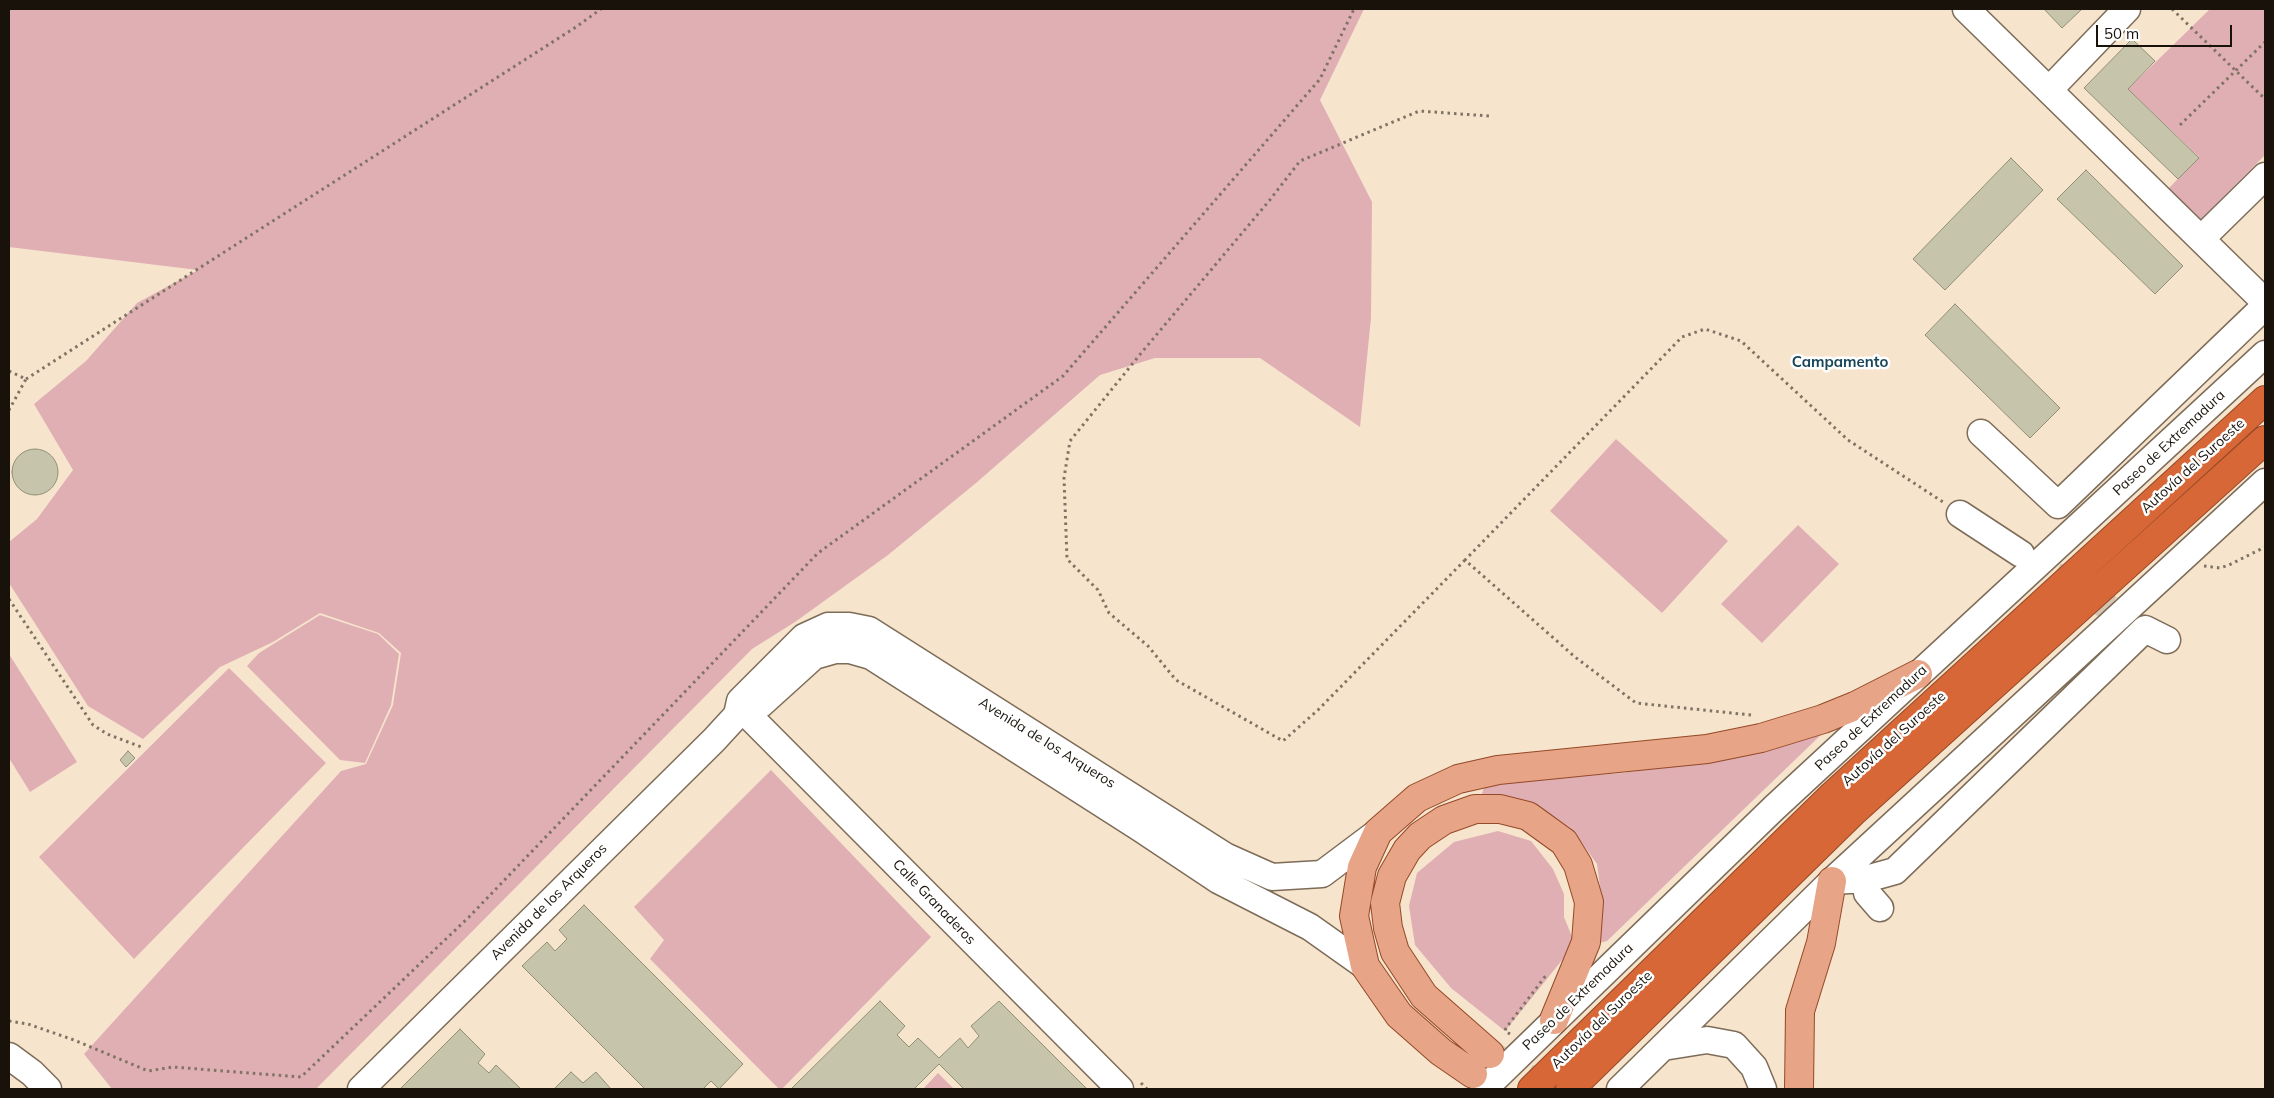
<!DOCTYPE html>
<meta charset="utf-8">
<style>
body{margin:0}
#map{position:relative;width:2274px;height:1098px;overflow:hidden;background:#f7e4cd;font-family:Mulish,sans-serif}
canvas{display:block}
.frame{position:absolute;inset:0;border:10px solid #18120a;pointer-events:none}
.scale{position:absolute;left:2096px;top:25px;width:136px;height:22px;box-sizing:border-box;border:2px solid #18120a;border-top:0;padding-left:6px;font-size:15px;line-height:18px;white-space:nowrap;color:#18120a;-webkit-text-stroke:4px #fff;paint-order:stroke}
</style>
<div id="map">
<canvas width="2274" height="1098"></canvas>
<div class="frame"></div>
<div class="scale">50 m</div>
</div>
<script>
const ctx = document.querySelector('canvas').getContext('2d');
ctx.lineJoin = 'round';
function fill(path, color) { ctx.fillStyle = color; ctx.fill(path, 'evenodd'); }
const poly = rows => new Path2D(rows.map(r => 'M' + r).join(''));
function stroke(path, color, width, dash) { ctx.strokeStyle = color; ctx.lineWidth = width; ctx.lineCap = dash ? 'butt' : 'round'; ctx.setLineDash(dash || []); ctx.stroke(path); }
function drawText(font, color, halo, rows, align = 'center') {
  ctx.font = font + ' Mulish,sans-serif'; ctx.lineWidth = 5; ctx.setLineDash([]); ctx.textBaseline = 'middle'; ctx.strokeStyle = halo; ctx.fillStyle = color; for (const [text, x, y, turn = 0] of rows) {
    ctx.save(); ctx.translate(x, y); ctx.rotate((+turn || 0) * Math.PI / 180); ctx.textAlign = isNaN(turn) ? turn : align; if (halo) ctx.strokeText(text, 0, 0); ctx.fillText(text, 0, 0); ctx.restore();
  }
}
fill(poly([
 [9,9,1364,9,1320,100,1372,202,1371,318,1360,427,1260,358,1155,358,1100,375,976,483,888,555,795,622,752,649,316,1089,112,1089,84,1054,341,771,366,764,393,705,401,653,379,633,320,613,273,642,220,667,143,739,88,706,9,583,9,542,37,519,73,470,34,404,86,361,137,303,198,270,9,247],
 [2210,9,2265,9,2265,155,2198,222,2169,188,2199,157,2128,89],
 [1616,439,1728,541,1662,613,1550,511],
 [1798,525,1839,564,1762,643,1721,604],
 [320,615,378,634,399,654,391,705,365,763,340,760,247,666,259,653],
 [9,654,77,762,30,792,9,758],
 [229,668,326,763,134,959,39,857],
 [1826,730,1607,941,1599,943,1602,902,1597,864,1571,828,1532,802,1481,797,1485,784,1622,773,1701,761],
 [771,770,931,937,782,1089,779,1089,650,959,664,940,634,907],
 [1498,831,1531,841,1553,869,1564,894,1564,917,1575,944,1505,1031,1451,988,1415,945,1409,906,1417,873,1454,842],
 [938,1073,954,1089,923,1089]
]), '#e0afb4');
const building = poly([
 [2044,9,2082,9,2062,28,2044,9],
 [2132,39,2155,61,2128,89,2199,158,2178,179,2084,88,2132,39],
 [2011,158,2043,190,1945,290,1913,259,2011,158],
 [2086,170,2183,266,2155,294,2057,199,2086,170],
 [1955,304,2060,408,2030,438,1925,335,1955,304],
 '12 472a23 23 0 1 1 46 0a23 23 0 1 1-46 0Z',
 [128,751,135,758,126,767,120,760,128,751],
 [584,905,743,1064,719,1089,711,1081,703,1089,645,1089,522,966,547,942,555,951,567,939,559,930,584,905],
 [880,1001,905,1026,897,1035,909,1047,918,1038,939,1058,960,1038,968,1048,979,1036,971,1026,999,1001,1087,1089,964,1089,939,1064,914,1089,791,1089,880,1001],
 [460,1029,485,1054,478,1063,489,1073,496,1065,521,1089,400,1089,460,1029],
 [571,1072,583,1083,596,1072,611,1089,554,1089,571,1072]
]);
fill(building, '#c6c4aa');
stroke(building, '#908f75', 1);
stroke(poly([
 [2021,554,2139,626]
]), '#d6c4b0', 26, [26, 13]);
stroke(poly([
 [1490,1054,1545,1089]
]), '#d6c4b0', 28, [28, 14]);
const minor = poly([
 [1966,9,2265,302],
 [2049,90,2127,9],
 [2202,238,2265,176],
 [1981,433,2058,505,2265,306],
 [1960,514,2021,554],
 [761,704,814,656,835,650,850,650,871,656,1140,828,1218,880,1310,927,1365,966],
 [748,715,1120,1089],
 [1866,879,1867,893,1880,908],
 [1832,881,1866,879,1895,871,2145,629,2167,640],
 [1663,1047,1707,1040,1734,1045,1754,1067,1763,1089],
 [9,1056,32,1073,48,1089],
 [361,1089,714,740,737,715,740,701,804,637,828,626,849,626,869,630,1225,856,1272,877,1322,874,1378,832],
 [1484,1089,1774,808,2265,354],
 [1620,1089,1832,881,2265,482]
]);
const major = poly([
 [1490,1054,1424,996,1395,952,1388,928,1385,903,1392,876,1407,850,1420,836,1444,820,1475,809,1500,809,1528,816,1564,842,1578,865,1589,902,1586,942,1554,1020],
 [1473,1074,1441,1052,1399,1015,1365,966,1354,916,1362,867,1378,832,1417,798,1458,779,1498,770,1707,749,1761,738,1823,719,1855,706,1918,674],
 [1799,1089,1800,1011,1821,943,1832,881]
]);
const highway = poly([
 [1532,1089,1833,795,2265,400],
 [1570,1089,1854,811,2265,440]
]);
stroke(minor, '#7d6c58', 29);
stroke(major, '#944927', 30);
stroke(highway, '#944927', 30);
stroke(poly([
 [2172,9,2265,99],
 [2180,125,2265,42],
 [9,371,26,379,9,410],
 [26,379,576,27,601,9],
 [1465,560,1318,710,1283,741,1176,680,1148,646,1109,613,1098,590,1067,559,1064,478,1070,441,1142,352,1269,201,1300,161,1419,111,1489,116],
 [2204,566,2220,568,2229,565,2265,547],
 [9,599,93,725,107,734,144,748],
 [1751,715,1636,703,1575,657,1465,560,1682,337,1705,329,1741,341,1848,440,1943,502],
 [9,1021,28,1024,74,1040,148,1071,173,1067,301,1077,469,917,818,553,1063,376,1320,79,1354,9],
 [1510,1034,1505,1031,1506,1028,1547,974],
 [1141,1083,1147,1089]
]), '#7f7364', 3, [2.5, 4]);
stroke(minor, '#fff', 26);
stroke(major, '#e7a486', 28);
stroke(highway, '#d76736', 28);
drawText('14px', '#18120a', '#fff', [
 ["Paseo de Extremadura",2169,443,-43],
 ["Autovía del Suroeste",2193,466,-42],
 ["Paseo de Extremadura",1871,718,-43],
 ["Autovía del Suroeste",1894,739,-42],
 ["Avenida de los Arqueros",1047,743,32],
 ["Avenida de los Arqueros",549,902,-45],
 ["Calle Granaderos",934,902,46],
 ["Paseo de Extremadura",1578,997,-44],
 ["Autovía del Suroeste",1602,1020,-44]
]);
drawText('bold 15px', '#18475a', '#fff', [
 ["Campamento",1840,362]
]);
</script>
